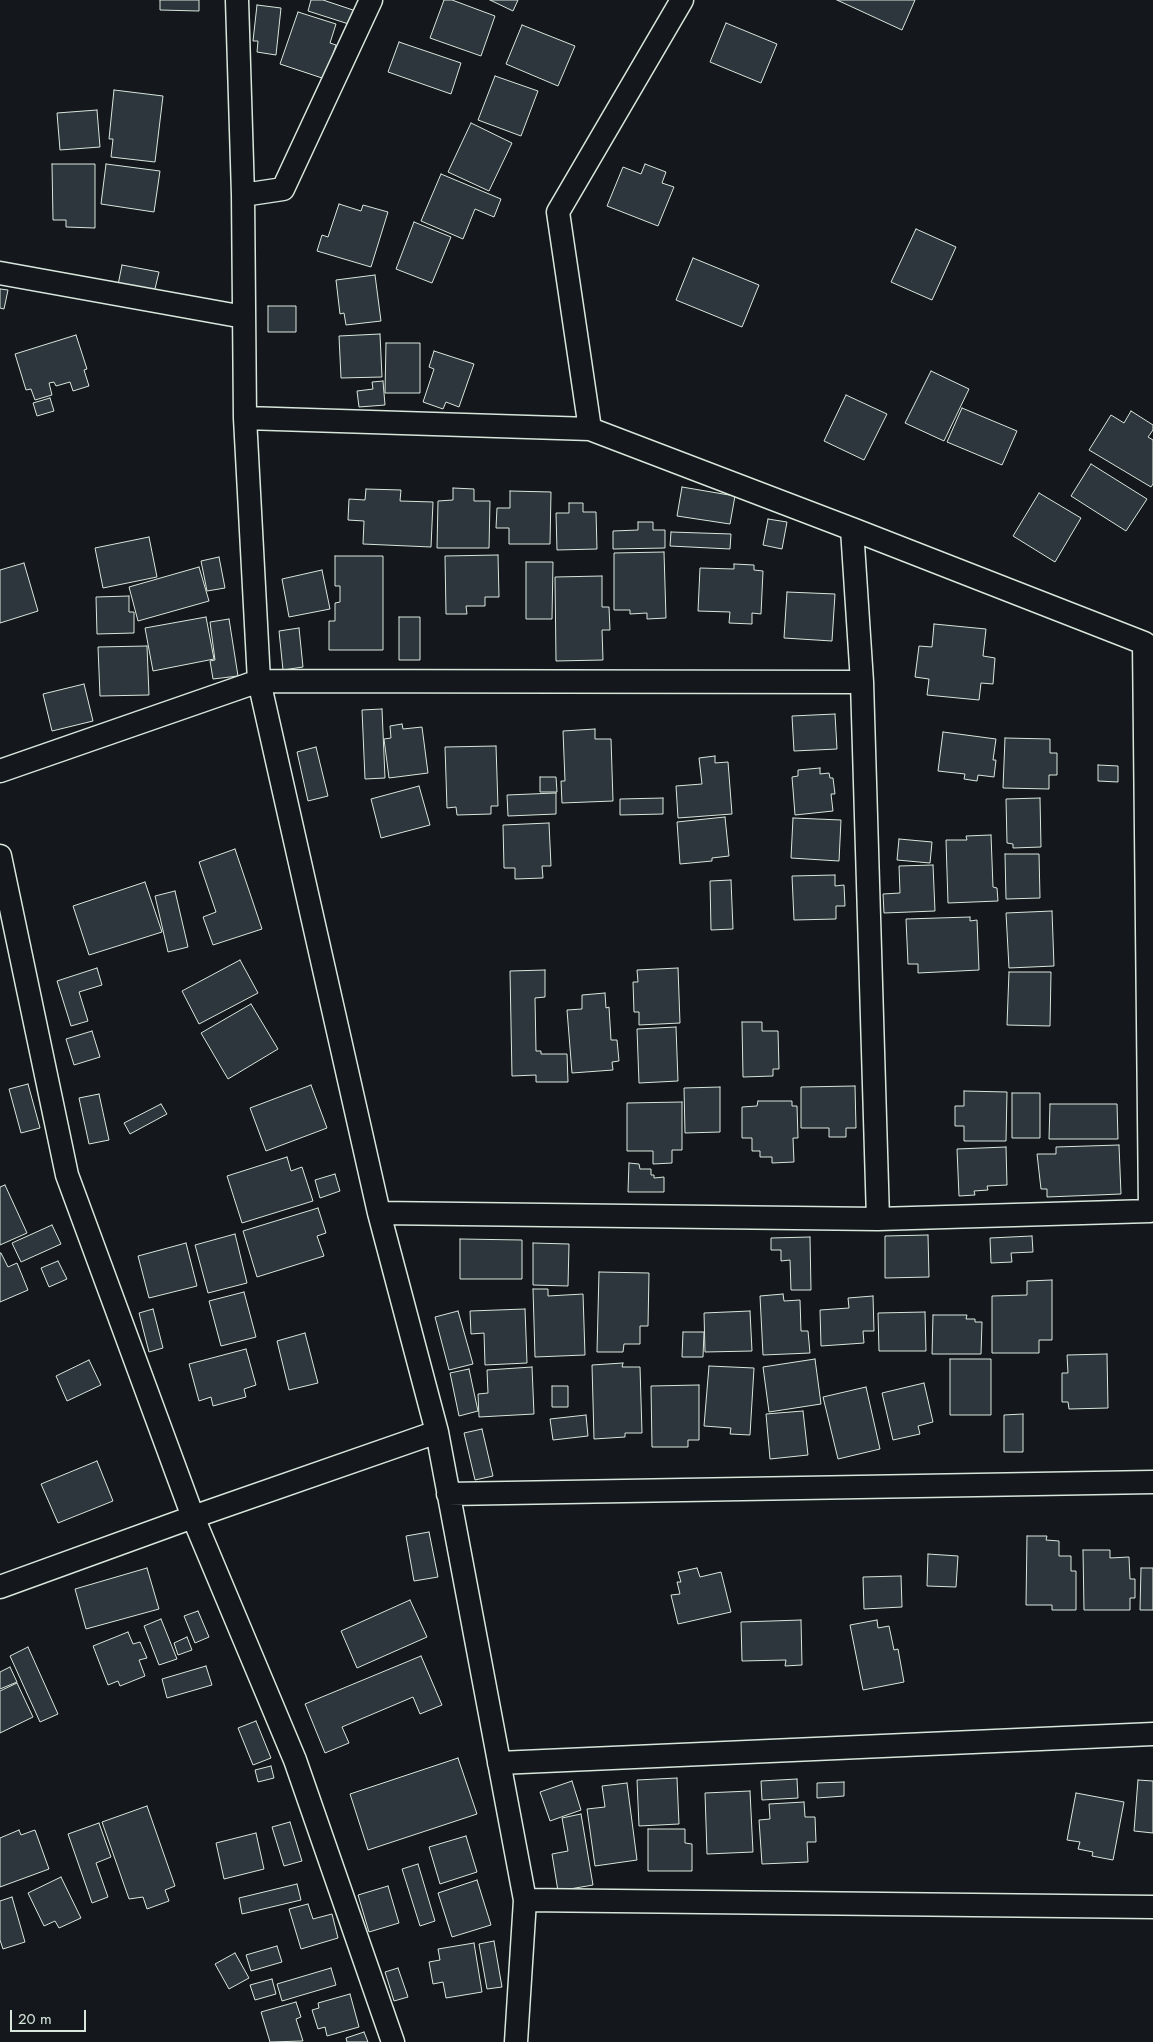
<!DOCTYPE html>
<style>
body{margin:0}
#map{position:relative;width:1153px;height:2042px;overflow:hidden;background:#14181c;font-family:Jost,sans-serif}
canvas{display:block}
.scale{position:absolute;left:10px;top:2010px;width:76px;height:22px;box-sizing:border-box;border:2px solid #d8e6dc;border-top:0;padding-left:6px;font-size:15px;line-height:18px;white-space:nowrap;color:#d8e6dc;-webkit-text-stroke:4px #14181c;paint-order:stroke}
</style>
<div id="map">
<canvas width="1153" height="2042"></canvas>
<div class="scale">20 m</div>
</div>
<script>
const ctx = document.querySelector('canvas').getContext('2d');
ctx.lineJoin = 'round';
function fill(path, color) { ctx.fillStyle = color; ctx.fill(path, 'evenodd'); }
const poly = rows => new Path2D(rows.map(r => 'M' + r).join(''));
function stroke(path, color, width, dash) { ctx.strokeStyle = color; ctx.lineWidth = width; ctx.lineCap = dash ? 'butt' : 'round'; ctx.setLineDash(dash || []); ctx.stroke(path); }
const building = poly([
 [160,0,199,0,199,11,160,10,160,0],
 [311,0,323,0,359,12,355,26,308,11,311,0],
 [444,0,452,0,495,16,481,56,430,38,444,0],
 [490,0,518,0,513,11,490,0],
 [837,0,915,0,902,30,837,0],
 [257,5,281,8,276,55,257,52,258,41,253,41,257,5],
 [298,12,336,24,330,43,336,45,325,79,280,64,298,12],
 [726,23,777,44,761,83,710,62,726,23],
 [522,25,575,46,558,86,506,64,522,25],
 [399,42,461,63,451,94,388,72,399,42],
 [495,76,538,91,521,136,478,120,495,76],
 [114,90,163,96,155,162,111,157,113,139,109,139,114,90],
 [97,110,100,147,60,150,57,113,97,110],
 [471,123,512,143,489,191,448,172,471,123],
 [52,164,95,164,95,228,66,227,66,220,53,220,52,164],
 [106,164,160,171,154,212,101,204,106,164],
 [645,164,666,172,662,183,674,187,658,226,607,206,623,167,641,174,645,164],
 [441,174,501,199,494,217,475,209,463,239,421,221,441,174],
 [339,204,361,211,363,205,388,212,371,267,317,251,322,235,328,237,339,204],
 [414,222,451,237,432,283,396,269,414,222],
 [916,229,956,247,932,300,891,282,916,229],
 [693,258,759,285,742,327,676,300,693,258],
 [122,265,159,272,154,293,118,285,122,265],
 [375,275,381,321,346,325,344,313,340,314,336,280,375,275],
 [0,289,8,290,4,309,0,308,0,289],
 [268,306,296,306,296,332,268,332,268,306],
 [380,334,382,377,341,378,339,336,380,334],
 [76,335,87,369,84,370,89,386,73,391,70,382,56,386,54,382,49,383,52,395,35,400,31,389,26,390,15,354,76,335],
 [386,343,420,343,420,393,385,393,386,343],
 [434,351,474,364,459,407,446,402,443,409,423,402,434,369,429,367,434,351],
 [931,371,969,389,944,441,905,423,931,371],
 [383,381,385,405,359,407,357,391,373,389,372,382,383,381],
 [846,395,887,414,864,460,824,441,846,395],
 [50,398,54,411,37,416,33,403,50,398],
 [962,408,1017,431,1002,465,947,442,962,408],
 [1131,411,1153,425,1153,430,1148,437,1153,440,1153,484,1151,487,1089,450,1111,415,1124,423,1131,411],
 [1091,464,1147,499,1126,531,1071,496,1091,464],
 [682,487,735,496,730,524,677,516,682,487],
 [453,488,474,489,474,501,490,501,489,548,437,548,438,501,453,500,453,488],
 [366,489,401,490,400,501,433,502,431,547,363,544,364,521,348,520,349,499,365,500,366,489],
 [510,491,551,492,550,544,509,544,509,528,496,528,497,508,510,508,510,491],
 [1039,493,1081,518,1055,562,1013,536,1039,493],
 [569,503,583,503,583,512,596,512,597,549,557,550,556,513,569,513,569,503],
 [768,519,787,522,782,549,763,545,768,519],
 [638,522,653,522,653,530,665,530,665,548,613,549,613,531,638,530,638,522],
 [671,532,731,534,730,549,670,546,671,532],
 [149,537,157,577,103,588,95,548,149,537],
 [664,552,666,618,647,619,647,613,630,614,630,610,614,610,614,553,664,552],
 [498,555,499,597,485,597,485,606,466,606,467,614,446,614,445,556,498,555],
 [335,556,383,556,383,650,329,650,329,621,335,621,335,603,340,602,340,586,335,586,335,556],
 [219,557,225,588,207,591,201,561,219,557],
 [526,562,553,562,552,619,526,619,526,562],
 [24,563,38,611,0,623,0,570,24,563],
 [734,564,754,565,754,570,763,571,761,614,752,613,752,624,729,623,730,612,698,611,700,568,734,569,734,564],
 [199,567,209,601,138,621,129,587,199,567],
 [322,570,330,609,289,617,282,579,322,570],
 [602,576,602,607,609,607,610,630,602,630,603,660,556,661,555,577,602,576],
 [787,592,835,594,832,641,784,638,787,592],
 [129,596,129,612,134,612,134,633,97,634,96,597,129,596],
 [206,617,214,659,153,671,145,628,206,617],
 [399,617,420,617,420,660,399,660,399,617],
 [229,619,238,676,213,679,210,661,215,660,210,622,229,619],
 [934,624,986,629,983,656,995,658,993,684,981,683,979,700,927,695,929,679,915,677,919,646,932,647,934,624],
 [299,628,303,667,283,670,279,631,299,628],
 [147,646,149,695,100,696,98,647,147,646],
 [84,684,93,721,52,731,43,694,84,684],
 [382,709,385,778,365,779,362,710,382,709],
 [835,714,837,749,794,751,792,716,835,714],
 [402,724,403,729,422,727,428,773,389,778,384,739,391,738,390,726,402,724],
 [595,729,595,739,611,739,613,801,562,803,561,781,565,781,563,731,595,729],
 [943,732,996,739,993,760,996,760,994,777,978,775,977,781,964,779,965,774,938,771,943,732],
 [1005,738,1050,739,1050,753,1057,753,1057,775,1049,775,1049,789,1003,788,1005,738],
 [496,746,498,806,491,806,491,814,457,815,456,807,447,808,445,747,496,746],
 [316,747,328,796,308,801,297,752,316,747],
 [715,756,715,763,728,762,732,814,678,818,676,786,702,784,699,758,715,756],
 [1098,765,1118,766,1118,782,1098,781,1098,765],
 [820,768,820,774,829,773,830,778,833,778,835,794,831,794,833,811,795,815,792,777,798,776,798,770,820,768],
 [540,777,556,777,557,792,540,792,540,777],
 [419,786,430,825,381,838,371,799,419,786],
 [556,793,556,814,508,816,507,795,556,793],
 [663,798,663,814,620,815,620,799,663,798],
 [1040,798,1041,847,1013,848,1013,844,1007,843,1006,799,1040,798],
 [725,817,729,856,712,858,712,861,680,864,677,822,725,817],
 [793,818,841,820,839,861,791,858,793,818],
 [549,823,551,866,542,866,543,878,515,879,515,868,504,868,503,825,549,823],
 [991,835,993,887,997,888,998,901,948,903,946,840,967,840,966,836,991,835],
 [899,839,932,842,930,863,897,860,899,839],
 [235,849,262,929,213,945,203,917,216,912,199,862,235,849],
 [1005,854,1039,854,1040,898,1006,899,1005,854],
 [933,865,935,911,884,913,883,894,900,893,899,866,933,865],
 [835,875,835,886,844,885,845,906,836,906,836,919,794,920,792,876,835,875],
 [731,880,733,929,711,930,710,881,731,880],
 [145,882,162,932,89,955,73,906,145,882],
 [175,891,188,947,168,952,155,896,175,891],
 [1052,911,1054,966,1009,968,1006,913,1052,911],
 [970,917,970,921,977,920,979,970,918,973,918,964,908,964,906,919,970,917],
 [240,960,258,993,199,1024,182,991,240,960],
 [97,968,102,985,79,992,88,1021,71,1026,57,981,97,968],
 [678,968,680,1023,639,1025,639,1012,634,1012,633,982,638,982,637,970,678,968],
 [545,970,545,997,535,998,536,1051,541,1051,541,1054,567,1054,568,1082,536,1082,536,1075,512,1076,510,971,545,970],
 [1009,972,1051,972,1050,1026,1007,1025,1009,972],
 [605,993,606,1008,609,1007,611,1040,617,1040,619,1061,612,1062,613,1070,572,1073,567,1010,582,1009,582,995,605,993],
 [251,1004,278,1049,228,1079,201,1033,251,1004],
 [742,1022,762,1022,762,1031,778,1031,779,1069,773,1069,773,1076,743,1077,742,1022],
 [676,1027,678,1081,639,1083,637,1029,676,1027],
 [92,1031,100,1057,74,1065,66,1039,92,1031],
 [28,1084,40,1128,21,1133,9,1089,28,1084],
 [311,1085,327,1128,266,1151,250,1108,311,1085],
 [855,1086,856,1128,846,1128,846,1137,829,1137,829,1128,801,1128,801,1087,855,1086],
 [720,1087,720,1132,685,1133,684,1088,720,1087],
 [964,1091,1007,1092,1006,1141,964,1141,964,1126,955,1126,955,1106,964,1106,964,1091],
 [1012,1093,1040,1093,1040,1138,1012,1138,1012,1093],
 [99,1094,109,1140,89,1144,79,1098,99,1094],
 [758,1101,792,1101,792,1106,797,1106,798,1138,793,1138,794,1162,772,1163,772,1157,760,1157,760,1151,752,1151,752,1138,742,1138,742,1107,757,1106,758,1101],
 [682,1102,682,1150,672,1150,672,1163,653,1164,653,1151,627,1151,627,1103,682,1102],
 [161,1104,167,1114,130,1134,124,1123,161,1104],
 [1050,1104,1117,1104,1118,1139,1049,1139,1050,1104],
 [1119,1145,1121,1194,1047,1197,1047,1189,1041,1189,1037,1154,1056,1154,1056,1147,1119,1145],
 [1006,1147,1007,1185,987,1186,988,1190,974,1191,975,1195,959,1196,957,1149,1006,1147],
 [287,1157,291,1171,302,1167,313,1201,242,1223,227,1176,287,1157],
 [629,1163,639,1164,640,1169,651,1169,651,1175,654,1175,654,1178,664,1177,664,1192,628,1192,629,1163],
 [335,1174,340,1191,320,1198,315,1180,335,1174],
 [5,1185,27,1233,0,1245,0,1187,5,1185],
 [318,1208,326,1233,317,1236,324,1256,257,1277,243,1231,318,1208],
 [52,1225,61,1244,21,1262,12,1243,52,1225],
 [235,1234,247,1283,208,1293,195,1245,235,1234],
 [928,1235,929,1277,885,1278,885,1236,928,1235],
 [1032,1236,1033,1252,1011,1253,1012,1262,991,1263,990,1238,1032,1236],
 [810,1237,811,1290,791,1290,790,1260,781,1261,781,1250,771,1250,771,1238,810,1237],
 [460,1239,522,1240,522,1279,460,1279,460,1239],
 [186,1243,197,1286,149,1298,138,1256,186,1243],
 [533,1243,569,1244,568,1286,533,1285,533,1243],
 [0,1253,1,1253,8,1267,17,1263,28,1290,0,1302,0,1253],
 [58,1261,67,1279,49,1287,41,1268,58,1261],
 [599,1272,649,1273,648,1326,640,1326,640,1344,624,1344,623,1352,597,1352,599,1272],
 [1052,1280,1052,1340,1039,1340,1039,1353,992,1353,992,1296,1027,1295,1027,1281,1052,1280],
 [533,1289,548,1289,548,1296,583,1294,585,1355,535,1357,533,1289],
 [244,1292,256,1337,221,1346,209,1301,244,1292],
 [783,1294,784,1301,800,1300,801,1331,808,1331,810,1353,763,1355,760,1296,783,1294],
 [873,1296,874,1331,863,1331,864,1343,821,1346,820,1310,849,1308,848,1298,873,1296],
 [153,1309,163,1348,149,1352,139,1313,153,1309],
 [525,1309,527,1363,485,1365,484,1333,471,1334,470,1311,525,1309],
 [458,1311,473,1364,449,1370,435,1317,458,1311],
 [750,1311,752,1351,705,1352,704,1313,750,1311],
 [925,1312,926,1351,879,1351,878,1313,925,1312],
 [933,1315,967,1315,966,1319,975,1319,975,1322,982,1322,981,1354,932,1354,933,1315],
 [683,1332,704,1332,703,1357,682,1357,683,1332],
 [305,1333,318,1383,289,1390,277,1341,305,1333],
 [246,1349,256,1385,244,1389,246,1397,213,1406,211,1397,199,1401,189,1364,246,1349],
 [1107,1354,1108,1408,1069,1409,1068,1402,1062,1402,1062,1373,1068,1373,1067,1355,1107,1354],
 [815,1359,821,1404,769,1412,763,1367,815,1359],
 [950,1359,991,1359,991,1415,950,1415,950,1359],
 [89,1360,101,1385,67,1401,56,1376,89,1360],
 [623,1363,622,1367,640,1367,642,1433,625,1433,625,1437,594,1439,592,1365,623,1363],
 [709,1366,754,1368,750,1435,730,1434,731,1428,704,1426,709,1366],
 [532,1367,534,1414,479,1417,478,1394,488,1393,487,1370,532,1367],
 [469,1369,478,1411,459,1416,450,1373,469,1369],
 [924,1383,933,1422,918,1426,920,1434,893,1440,882,1393,924,1383],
 [699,1385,699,1440,688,1440,688,1447,652,1447,651,1386,699,1385],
 [552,1386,568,1386,568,1407,552,1407,552,1386],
 [866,1387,880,1449,838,1459,823,1397,866,1387],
 [803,1411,808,1455,770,1459,766,1414,803,1411],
 [1023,1414,1023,1452,1004,1452,1004,1415,1023,1414],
 [586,1415,588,1436,553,1440,550,1419,586,1415],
 [482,1429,493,1476,475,1480,464,1433,482,1429],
 [97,1461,113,1501,58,1523,41,1484,97,1461],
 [429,1532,438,1577,414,1581,406,1536,429,1532],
 [1027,1536,1047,1536,1046,1540,1059,1541,1059,1556,1071,1556,1071,1571,1076,1571,1076,1610,1052,1610,1052,1605,1026,1605,1027,1536],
 [1083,1550,1110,1550,1110,1558,1129,1557,1130,1579,1135,1579,1135,1598,1130,1598,1130,1610,1084,1610,1083,1550],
 [928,1554,958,1556,956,1587,927,1586,928,1554],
 [147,1568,159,1609,86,1629,75,1589,147,1568],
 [697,1568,700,1577,721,1572,731,1612,678,1624,671,1595,680,1594,677,1582,681,1582,678,1572,697,1568],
 [1141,1568,1153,1568,1153,1610,1140,1610,1141,1568],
 [901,1576,902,1607,864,1609,863,1577,901,1576],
 [410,1600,427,1637,357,1668,341,1631,410,1600],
 [198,1611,209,1637,195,1643,184,1616,198,1611],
 [161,1619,177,1659,159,1665,144,1626,161,1619],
 [801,1620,802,1665,785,1666,786,1660,742,1661,741,1622,801,1620],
 [877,1620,878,1628,889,1626,894,1650,898,1649,904,1682,863,1690,850,1625,877,1620],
 [128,1632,133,1644,140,1642,147,1658,139,1660,145,1676,120,1686,118,1681,108,1685,93,1646,128,1632],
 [187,1637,192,1650,178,1655,174,1643,187,1637],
 [28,1647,58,1714,40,1722,10,1656,28,1647],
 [421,1656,442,1705,420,1714,413,1697,342,1727,349,1743,325,1753,305,1704,421,1656],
 [206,1666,212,1685,167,1698,162,1679,206,1666],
 [10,1667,17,1682,0,1689,0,1672,10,1667],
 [17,1683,33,1717,0,1733,0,1691,17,1683],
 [256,1721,271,1758,253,1765,238,1728,256,1721],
 [458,1758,477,1814,368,1850,350,1794,458,1758],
 [271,1766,274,1778,258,1782,255,1770,271,1766],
 [677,1778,679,1824,639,1826,637,1780,677,1778],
 [797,1779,798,1798,762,1800,761,1781,797,1779],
 [1138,1780,1153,1781,1153,1833,1134,1831,1138,1780],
 [572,1781,581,1810,550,1821,540,1792,572,1781],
 [844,1782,844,1796,817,1798,817,1783,844,1782],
 [627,1783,637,1860,595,1866,587,1809,605,1807,602,1786,627,1783],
 [750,1791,753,1852,707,1854,705,1793,750,1791],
 [1076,1793,1124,1802,1113,1860,1092,1856,1093,1852,1078,1849,1080,1842,1067,1840,1076,1793],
 [804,1802,805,1817,815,1817,816,1842,807,1842,808,1862,762,1864,759,1820,770,1819,769,1804,804,1802],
 [147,1806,175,1886,165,1890,169,1901,147,1909,143,1897,129,1899,102,1822,147,1806],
 [581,1814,593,1885,558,1891,552,1854,568,1851,562,1818,581,1814],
 [290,1822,302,1861,284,1866,272,1827,290,1822],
 [99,1823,111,1857,96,1863,108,1897,92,1903,68,1834,99,1823],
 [648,1829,685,1829,685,1843,692,1844,692,1871,648,1871,648,1829],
 [19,1830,21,1835,35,1830,49,1869,0,1887,0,1838,19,1830],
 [256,1833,264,1869,224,1879,216,1843,256,1833],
 [466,1836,477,1872,440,1884,429,1847,466,1836],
 [418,1864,435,1921,420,1926,402,1869,418,1864],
 [61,1877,81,1918,59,1928,55,1921,44,1926,28,1893,61,1877],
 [477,1880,491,1925,452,1937,438,1893,477,1880],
 [297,1884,301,1900,242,1914,239,1898,297,1884],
 [388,1886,399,1923,369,1932,358,1895,388,1886],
 [12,1897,25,1942,3,1949,0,1940,0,1901,12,1897],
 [308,1904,313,1919,332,1914,338,1938,301,1949,289,1909,308,1904],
 [494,1941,502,1987,487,1989,479,1944,494,1941],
 [474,1943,482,1992,446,1998,443,1982,433,1984,429,1962,440,1960,438,1949,474,1943],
 [277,1946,282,1962,251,1971,246,1955,277,1946],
 [235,1953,249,1978,229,1989,215,1964,235,1953],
 [331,1968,336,1985,282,2001,277,1984,331,1968],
 [398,1968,408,1997,394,2001,385,1972,398,1968],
 [272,1979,276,1994,255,2000,250,1985,272,1979],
 [350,1994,359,2027,327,2036,325,2027,318,2029,312,2010,319,2008,318,2003,350,1994],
 [296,2002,301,2017,296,2019,303,2041,270,2042,261,2012,296,2002],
 [364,2032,368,2042,347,2042,346,2038,364,2032]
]);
fill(building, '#2c363c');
stroke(building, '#d8e6dc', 1);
const street = poly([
 [237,0,243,195,245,418,259,681,379,1213,437,1432,525,1900,516,2042],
 [682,0,558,212,590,429,852,529,862,682,878,1219,1150,1211,1144,643,1153,649],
 [243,195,283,189,371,0],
 [0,273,244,317],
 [245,418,590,429],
 [852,529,1144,643],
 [0,771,259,681,862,682],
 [0,856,67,1175,193,1517,295,1760,393,2042],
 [379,1213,878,1219],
 [448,1494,1153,1482],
 [0,1587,193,1517,437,1432],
 [499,1763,1153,1734],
 [525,1900,1153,1907]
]);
stroke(street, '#d8e6dc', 25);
stroke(street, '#14181c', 22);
</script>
